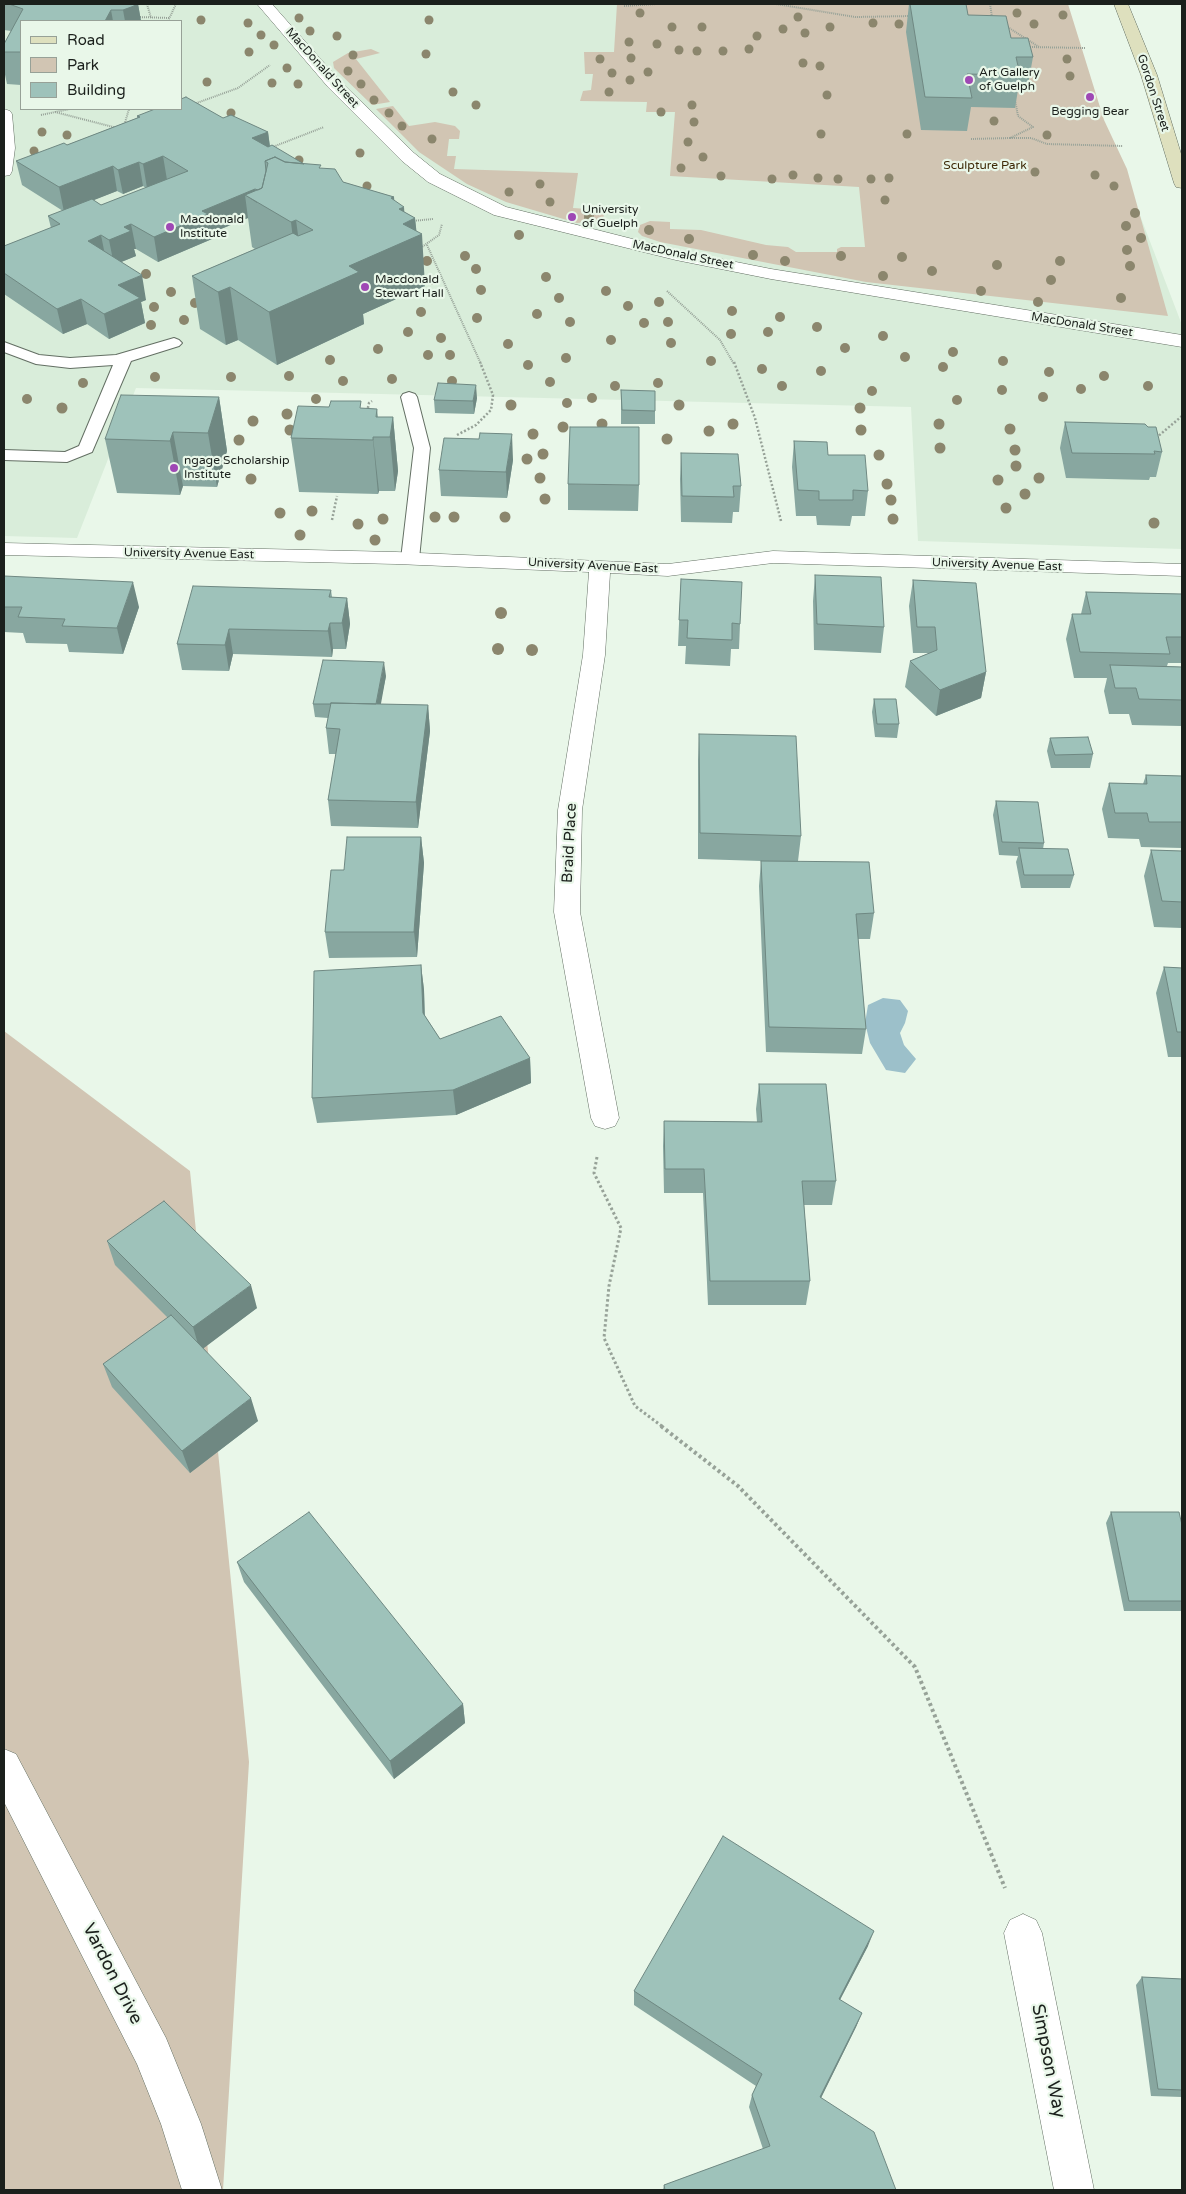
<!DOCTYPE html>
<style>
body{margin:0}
#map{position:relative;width:1186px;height:2194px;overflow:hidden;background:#e9f7e9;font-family:"Varela Round",sans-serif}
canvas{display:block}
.frame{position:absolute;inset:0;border:5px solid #1b201c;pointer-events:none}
.legend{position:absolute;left:20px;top:20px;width:162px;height:90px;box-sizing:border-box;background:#e9f7e9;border:1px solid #97a197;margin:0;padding:6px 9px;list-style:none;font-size:15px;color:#1b201c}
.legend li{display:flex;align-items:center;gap:10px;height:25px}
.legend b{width:25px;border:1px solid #97a197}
</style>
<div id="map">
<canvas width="1186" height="2194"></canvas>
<div class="frame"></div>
<ul class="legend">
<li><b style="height:6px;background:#dee0be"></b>Road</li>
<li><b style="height:14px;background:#d1c5b3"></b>Park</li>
<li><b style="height:14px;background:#9ec2ba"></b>Building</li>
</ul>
</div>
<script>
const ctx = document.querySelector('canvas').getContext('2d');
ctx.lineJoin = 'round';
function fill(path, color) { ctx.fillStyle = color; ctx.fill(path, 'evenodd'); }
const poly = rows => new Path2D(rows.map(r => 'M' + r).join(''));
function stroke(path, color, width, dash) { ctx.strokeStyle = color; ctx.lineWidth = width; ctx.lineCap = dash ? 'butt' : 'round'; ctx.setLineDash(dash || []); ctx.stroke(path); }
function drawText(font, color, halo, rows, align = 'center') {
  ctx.font = font + ' "Varela Round",sans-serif'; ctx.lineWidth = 4.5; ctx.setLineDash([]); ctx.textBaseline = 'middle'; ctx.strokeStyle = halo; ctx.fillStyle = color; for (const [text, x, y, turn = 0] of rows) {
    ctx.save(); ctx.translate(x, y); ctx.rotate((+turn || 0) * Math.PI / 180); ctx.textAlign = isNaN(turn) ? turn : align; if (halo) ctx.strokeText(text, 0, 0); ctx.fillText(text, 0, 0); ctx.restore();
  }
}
fill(poly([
 [4,4,1059,4,1182,325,1182,549,918,541,911,407,136,388,77,538,4,536],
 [21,21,181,21,181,109,21,109]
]), '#d9edda');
fill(poly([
 [617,4,1068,4,1104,120,1127,169,1168,316,866,282,660,242,642,236,638,232,640,225,650,221,670,222,670,229,701,230,766,245,788,247,796,252,837,252,837,249,841,247,865,247,859,187,670,176,675,112,646,112,647,102,580,101,583,91,591,90,593,74,585,74,584,52,614,52],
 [371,49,380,53,356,59,390,102,372,105,334,68,333,62,348,53],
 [393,106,409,126,435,122,455,126,460,131,459,139,449,139,447,156,456,156,454,169,578,173,573,208,603,210,604,216,599,221,577,223,506,202,467,184,419,152,376,109],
 [4,1031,190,1171,249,1762,223,2190,4,2190]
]), '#d1c5b3');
fill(poly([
 [883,998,900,1000,908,1011,905,1023,900,1033,904,1045,916,1059,905,1073,886,1070,870,1043,865,1023,868,1005]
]), '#9cc0ca');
const lane = poly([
 [174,338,179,340,182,343,179,346,131,361,92,452,67,462,4,460,4,450,65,452,79,446,113,365,70,368,36,364,4,352,4,342,39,355,70,358,116,355,174,338],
 [409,392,415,394,417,397,430,448,419,559,416,563,410,564,404,563,401,559,414,448,401,397,403,394,409,392]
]);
const street = poly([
 [257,4,272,4,340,81,414,153,440,174,506,207,676,250,771,269,1182,335,1182,347,771,279,676,260,494,215,428,182,402,161,328,87,257,4],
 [4,109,10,111,12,114,15,148,12,171,10,175,4,176,4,109],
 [4,543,396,552,668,564,773,551,1182,564,1182,576,773,563,668,576,610,573,605,655,582,810,580,912,619,1118,615,1126,605,1129,595,1126,591,1118,554,912,558,810,583,655,589,572,396,564,4,555,4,543],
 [4,1749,16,1754,166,2038,201,2124,222,2190,182,2190,161,2124,137,2064,4,1802,4,1749],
 [1023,1914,1036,1920,1042,1933,1094,2190,1054,2190,1004,1933,1010,1920,1023,1914]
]);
const secondary = poly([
 [1114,4,1128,4,1157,75,1182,157,1182,188,1176,187,1174,183,1141,75,1114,4]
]);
stroke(lane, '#636f63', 2);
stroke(street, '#636f63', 1);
stroke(secondary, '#636f63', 1);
stroke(poly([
 [147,4,151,18],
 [776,4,855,17,911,16],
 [990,4,992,17,995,18],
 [624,6,656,4],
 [138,17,169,18],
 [168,21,176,4],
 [1006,26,1039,47],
 [1028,47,1086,48],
 [194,104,238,88,270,65],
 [55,112,117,128],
 [41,115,70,109],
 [124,126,129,109],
 [1010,138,1031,138,1047,144,1123,146],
 [971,139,1010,138,1033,127,1018,116,1015,100],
 [270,148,324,127],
 [412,221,433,219],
 [427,245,481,364],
 [419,249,439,235,442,224],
 [667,291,720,340,734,364]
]), '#97a298', 2, [1, 1]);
stroke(poly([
 [734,362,755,418,781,521],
 [367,412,369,403,372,401],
 [457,435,476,425,491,410,493,395,480,362],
 [1156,438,1182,416],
 [332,520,337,496]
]), '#97a298', 2.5, [2, 2]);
stroke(poly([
 [597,1157,594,1173,621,1228,609,1286,604,1338,635,1406,663,1427]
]), '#97a298', 3, [2.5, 2.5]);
stroke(poly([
 [661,1426,738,1486,915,1667,1005,1888]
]), '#97a298', 4, [3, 3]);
fill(lane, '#fff');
fill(street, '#fff');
fill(secondary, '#dee0be');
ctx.fillStyle = '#8b866d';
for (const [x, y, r] of [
 [640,13,4.5],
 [1017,13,4.5],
 [1063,15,4.5],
 [798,17,4.5],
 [299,18,4.5],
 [201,20,4.5],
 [429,20,4.5],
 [248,23,4.5],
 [873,23,4.5],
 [899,24,4.5],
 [1034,24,4.5],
 [672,27,4.5],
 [702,27,4.5],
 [830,27,4.5],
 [783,29,4.5],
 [310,31,4.5],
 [805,33,4.5],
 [261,35,4.5],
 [337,36,4.5],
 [757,36,4.5],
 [629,42,4.5],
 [657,44,4.5],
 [274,45,4.5],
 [749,49,4.5],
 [679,50,4.5],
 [697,51,4.5],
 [723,51,4.5],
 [249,52,4.5],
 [426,54,4.5],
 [353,55,4.5],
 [631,58,4.5],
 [600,59,4.5],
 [1067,59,4.5],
 [803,63,4.5],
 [820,66,4.5],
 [287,68,4.5],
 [348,71,4.5],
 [648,72,4.5],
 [612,73,4.5],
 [1070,76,4.5],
 [630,80,4.5],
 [207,82,4.5],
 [272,83,4.5],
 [298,84,4.5],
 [361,84,4.5],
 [453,92,4.5],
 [609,92,4.5],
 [827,95,4.5],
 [374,100,4.5],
 [476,105,4.5],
 [692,105,4.5],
 [661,112,4.5],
 [231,113,4.5],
 [389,113,4.5],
 [994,121,4.5],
 [694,122,4.5],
 [402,126,4.5],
 [42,132,4.5],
 [821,134,4.5],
 [907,134,4.5],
 [67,135,4.5],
 [1047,135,4.5],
 [432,139,4.5],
 [688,142,4.5],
 [34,151,4.5],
 [360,153,4.5],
 [703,157,4.5],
 [299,160,4.5],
 [681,168,4.5],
 [1035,172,4.5],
 [793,175,4.5],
 [1095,175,4.5],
 [721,176,4.5],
 [818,178,4.5],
 [889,178,4.5],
 [772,179,4.5],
 [838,179,4.5],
 [871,179,4.5],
 [540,184,4.5],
 [367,186,4.5],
 [1114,186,4.5],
 [509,192,4.5],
 [885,200,4.5],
 [550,202,4.5],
 [1135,213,5],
 [589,217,5],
 [1126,226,5],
 [649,230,5],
 [519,235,5],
 [1141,238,5],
 [689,239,5],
 [1127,250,5],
 [753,255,5],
 [465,256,5],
 [841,256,5],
 [902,257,5],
 [427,261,5],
 [785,261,5],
 [1060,261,5],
 [997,265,5],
 [1130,266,5],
 [476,269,5],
 [932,271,5],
 [146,274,5],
 [883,276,5],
 [546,277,5],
 [431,280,5],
 [1051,280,5],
 [481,290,5],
 [606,291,5],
 [981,291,5],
 [171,292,5],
 [559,298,5],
 [1121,298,5],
 [659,302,5],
 [1038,302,5],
 [195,303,5],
 [628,306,5],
 [154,307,5],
 [732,311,5],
 [421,312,5],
 [537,314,5],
 [780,317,5],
 [477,318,5],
 [184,320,5],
 [570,322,5],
 [668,322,5],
 [644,323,5],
 [151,325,5],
 [817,327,5],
 [408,332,5],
 [768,332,5],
 [731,334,5],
 [883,336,5],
 [441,338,5],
 [611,340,5],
 [671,343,5],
 [508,344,5],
 [845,348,5],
 [378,349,5],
 [953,352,5],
 [428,355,5],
 [450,355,5],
 [905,357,5],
 [566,358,5],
 [330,360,5],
 [711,361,5],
 [1003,361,5],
 [528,365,5],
 [943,367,5],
 [762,369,5],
 [821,371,5],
 [1049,372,5],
 [289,376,5],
 [1104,376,5],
 [155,377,5],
 [231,377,5],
 [392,379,5],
 [343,381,5],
 [452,381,5],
 [550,382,5],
 [83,383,5],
 [658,383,5],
 [615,386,5],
 [782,386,5],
 [1148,386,5],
 [1081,389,5],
 [1002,390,5],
 [872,391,5],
 [1043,397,5],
 [592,398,5],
 [27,399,5],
 [316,399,5],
 [957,400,5],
 [567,403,5],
 [511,405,5.5],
 [679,405,5.5],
 [62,408,5.5],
 [860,408,5.5],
 [287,414,5.5],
 [253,421,5.5],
 [602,424,5.5],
 [733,424,5.5],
 [939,424,5.5],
 [563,427,5.5],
 [1010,429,5.5],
 [290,430,5.5],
 [861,430,5.5],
 [709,431,5.5],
 [533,434,5.5],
 [667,439,5.5],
 [239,440,5.5],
 [940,448,5.5],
 [1015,450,5.5],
 [543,454,5.5],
 [879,455,5.5],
 [527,459,5.5],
 [1016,466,5.5],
 [540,478,5.5],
 [1039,478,5.5],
 [251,479,5.5],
 [998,480,5.5],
 [887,484,5.5],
 [1025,494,5.5],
 [545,499,5.5],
 [891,500,5.5],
 [1006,508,5.5],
 [312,511,5.5],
 [280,513,5.5],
 [435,517,5.5],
 [454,517,5.5],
 [505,517,5.5],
 [383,519,5.5],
 [893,519,5.5],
 [1154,523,5.5],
 [358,524,5.5],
 [300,535,5.5],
 [375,540,5.5],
 [501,613,6],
 [498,649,6],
 [532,650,6]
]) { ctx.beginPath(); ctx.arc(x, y, r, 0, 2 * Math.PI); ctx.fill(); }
fill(poly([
 [4,4,138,4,141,21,21,21,21,85,7,84,4,70,4,44,11,31,4,30],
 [909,4,968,15,1011,38,1033,57,1027,90,1018,90,1015,108,971,107,967,131,921,130,906,32],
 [137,116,223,118,268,132,270,146,304,164,321,169,343,182,394,197,394,200,404,212,415,218,416,231,425,286,363,314,364,324,277,365,238,340,226,345,200,329,192,276,255,249,252,247,248,218,211,233,212,239,158,262,136,249,134,249,136,256,121,262,146,300,141,302,145,323,109,339,87,324,63,334,4,294,4,246,51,228,48,216,63,211,22,185,16,161,67,145,137,118],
 [143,186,146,188,101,205,93,200,117,191,123,194],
 [621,390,655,411,655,424,621,424],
 [219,397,227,451,217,487,183,486,180,495,117,493,105,439],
 [477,398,474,414,435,413,434,400],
 [362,408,377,409,378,417,393,417,398,471,395,491,379,491,378,494,299,492,291,438],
 [1065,422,1162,452,1156,477,1150,477,1149,480,1066,478,1060,448],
 [794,441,828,455,868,491,865,516,852,516,850,526,817,525,816,516,796,516,792,467],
 [681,453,741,486,739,512,733,512,732,523,681,522,680,479],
 [513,460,507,498,441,496,439,470],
 [568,484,639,485,638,511,568,510],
 [815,575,884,627,881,653,814,650,813,601],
 [4,577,139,607,123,654,69,652,67,644,26,643,23,633,4,632],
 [681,579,740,624,739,649,731,649,730,666,685,664,686,646,678,646],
 [913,580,986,672,981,698,936,716,905,687,910,661,929,653,913,653,909,606],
 [331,590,332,597,347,598,350,624,346,649,333,649,332,657,233,654,229,671,182,670,177,644],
 [1086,592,1182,594,1182,663,1168,663,1167,666,1182,667,1182,726,1132,725,1129,714,1109,714,1104,691,1107,678,1074,678,1066,639,1072,614,1081,614],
 [386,676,380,704,428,705,430,731,418,828,331,826,328,800,336,754,329,754,326,728,328,718,315,717,313,704],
 [874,699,899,724,897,738,875,737,872,712],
 [699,734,801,836,798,861,874,913,870,939,858,939,866,1029,862,1054,766,1052,759,886,761,861,698,859,698,760],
 [1050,738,1093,754,1090,768,1051,768,1047,751],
 [1146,775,1182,776,1182,848,1141,847,1139,839,1108,838,1102,809,1109,783,1143,784],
 [996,801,1044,843,1043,849,1074,875,1070,888,1021,888,1016,862,1018,856,999,855,993,815],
 [421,837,424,863,417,957,329,958,325,932,344,870],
 [1151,850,1182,851,1182,928,1154,927,1144,876],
 [421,965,424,990,425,1016,440,1039,530,1058,531,1083,456,1115,317,1123,312,1098],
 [1164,967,1182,968,1182,1057,1168,1057,1156,993],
 [759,1084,836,1181,832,1205,804,1205,810,1281,806,1305,708,1305,703,1193,664,1193,663,1146,664,1121,757,1122,756,1109],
 [107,1241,257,1308,203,1348,258,1421,190,1473,112,1387,103,1364,168,1318,115,1265],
 [1111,1512,1182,1525,1182,1611,1124,1611,1106,1523],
 [237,1562,463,1704,465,1723,394,1779,244,1582],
 [868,1946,840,2000,862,2013,856,2027,821,2098,896,2190,663,2190,664,2185,763,2149,749,2107,752,2095,756,2086,634,2005,634,1991],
 [1142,1977,1182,1979,1182,2097,1151,2096,1136,1985]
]), '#88a7a0');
fill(poly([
 [135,4,138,4,141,21,125,21,123,10],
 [111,10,113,21,105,21],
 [268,132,271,156,252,138],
 [163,156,167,180,147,188,143,164],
 [139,162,143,186,123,194,118,170],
 [113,166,117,191,64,212,59,187],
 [255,189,257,203,245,195,248,218,211,233,212,239,158,262,154,237,202,211],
 [394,197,398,244,399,209,404,207,405,223,415,218,417,236,422,234,425,286,363,314,364,324,277,365,269,312,349,266,391,198],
 [296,220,303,272,297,274,291,222],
 [131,224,136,249,134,249,136,256,114,265,109,240,124,227],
 [101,235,106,260,88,241],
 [142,275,146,300,141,302,145,323,109,339,104,314,118,285],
 [230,287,238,340,226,345,218,292],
 [81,299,87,324,63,334,57,309],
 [476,385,477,398,474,414,473,401],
 [219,397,227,451,217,487,208,433],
 [393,417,398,471,395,491,390,437],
 [173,432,183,486,180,495,170,441],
 [512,434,513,460,507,498,506,472],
 [373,437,379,491,378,494,373,440],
 [133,582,139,607,123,654,117,628],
 [347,598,350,624,346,649,342,623],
 [330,623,333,649,332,657,328,631],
 [229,629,233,654,229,671,225,645],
 [384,662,386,676,378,720,376,706],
 [986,672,981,698,936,716,940,690],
 [428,705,430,731,418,828,416,802],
 [421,837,424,863,417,957,414,932],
 [421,965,424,990,425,1038,423,1013],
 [530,1058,531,1083,456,1115,453,1090],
 [251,1285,257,1308,200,1351,193,1327],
 [251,1398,258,1421,190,1473,182,1451],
 [463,1704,465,1723,394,1779,390,1761],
 [874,1931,868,1946,833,2013,839,1999],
 [862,2013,856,2027,815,2110,820,2097]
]), '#6f8882');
const building = poly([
 [9,4,135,4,134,6,123,10,111,10,105,21,21,21,21,52,4,52,4,44,23,9,9,4],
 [910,4,966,4,968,15,1006,16,1011,38,1028,38,1033,57,1016,57,1020,75,967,74,972,98,925,97,910,4],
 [186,97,223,118,231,115,268,132,252,138,268,147,272,145,304,164,285,162,275,157,265,161,266,171,262,188,258,190,255,189,202,211,208,214,154,237,131,224,124,227,131,231,109,240,101,235,88,241,142,275,118,285,140,298,104,314,81,299,57,309,4,273,4,246,60,224,48,216,92,199,101,205,188,171,163,156,143,164,139,162,118,170,113,166,59,187,16,161,64,143,67,145,140,117,137,116,155,109,181,109,181,99,186,97],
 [275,157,285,162,321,165,319,168,335,169,343,182,394,197,391,198,404,207,399,209,415,218,403,224,422,234,349,266,359,272,269,312,230,287,218,292,192,276,293,233,298,236,313,230,296,220,291,222,245,195,262,188,268,163,265,161,275,157],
 [438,383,476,385,473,401,434,400,438,383],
 [621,390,655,391,655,411,622,410,621,390],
 [121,395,219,397,208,433,173,432,170,441,105,439,121,395],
 [331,401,361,401,360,408,377,409,376,417,393,417,390,437,373,437,373,440,291,438,298,406,329,407,331,401],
 [1065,422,1145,424,1148,427,1156,427,1162,452,1154,451,1155,454,1072,453,1065,422],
 [570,427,639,427,639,485,568,484,570,427],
 [480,433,512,434,506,472,439,470,444,438,479,439,480,433],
 [794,441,827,442,828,455,865,455,868,491,853,490,853,500,819,500,819,491,798,490,794,441],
 [681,453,738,454,741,486,733,486,734,497,682,496,681,453],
 [815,575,881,577,884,627,817,624,815,575],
 [4,576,133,582,117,628,62,626,65,619,18,617,22,607,4,607,4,576],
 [681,579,742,582,740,624,732,623,732,640,687,638,688,620,679,620,681,579],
 [913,580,976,583,986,672,940,690,910,661,937,650,935,627,917,627,913,580],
 [193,586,331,590,329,597,347,598,342,623,330,623,328,631,229,629,225,645,177,644,193,586],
 [1086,592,1182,594,1182,637,1166,637,1170,654,1080,652,1072,614,1091,614,1086,592],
 [323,660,384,662,376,704,331,703,330,704,313,704,323,660],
 [1110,665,1182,667,1182,700,1139,699,1136,688,1115,688,1110,665],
 [874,699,896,699,899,724,877,724,874,699],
 [331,703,428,705,416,802,328,800,340,729,326,728,331,703],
 [699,734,796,736,801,836,700,833,699,734],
 [1088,737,1093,754,1055,755,1050,738,1088,737],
 [1146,775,1182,776,1182,822,1149,822,1147,813,1115,813,1109,783,1147,784,1146,775],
 [996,801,1038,802,1044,843,1002,842,996,801],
 [347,837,421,837,414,932,325,932,331,870,344,870,347,837],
 [1019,848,1068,849,1074,875,1024,875,1019,848],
 [1151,850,1182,851,1182,902,1162,901,1151,850],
 [761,861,869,862,874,913,856,914,866,1029,769,1027,761,861],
 [421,965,423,1013,440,1039,501,1016,530,1058,453,1090,312,1098,314,971,421,965],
 [1164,967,1182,968,1182,1032,1177,1032,1164,967],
 [759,1084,826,1084,836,1181,802,1181,810,1281,710,1281,704,1169,665,1169,664,1121,762,1122,759,1084],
 [164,1201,251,1285,193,1327,107,1241,164,1201],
 [171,1315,251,1398,182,1451,103,1364,171,1315],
 [309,1512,463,1704,390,1761,237,1562,309,1512],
 [1111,1512,1179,1512,1182,1525,1182,1601,1129,1601,1111,1512],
 [723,1836,874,1931,839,1999,862,2013,820,2097,874,2132,896,2190,665,2190,664,2185,770,2146,752,2095,762,2074,634,1991,723,1836],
 [1142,1977,1182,1979,1182,2090,1158,2089,1142,1977]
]);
fill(building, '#9ec2ba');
stroke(building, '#6f8882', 1);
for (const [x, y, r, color] of [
 [969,80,5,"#9f48b5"],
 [1090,97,5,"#9f48b5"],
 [572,217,5,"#9f48b5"],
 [170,227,5,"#9f48b5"],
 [365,287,5,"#9f48b5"],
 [174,468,5,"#9f48b5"]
]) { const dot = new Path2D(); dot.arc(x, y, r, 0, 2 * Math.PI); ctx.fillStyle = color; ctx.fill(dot); stroke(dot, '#e9f7e9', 2); }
drawText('12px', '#1b201c', '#e9f7e9', [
 ["MacDonald Street",322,68,48],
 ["Gordon Street",1153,93,72],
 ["MacDonald Street",683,255,12],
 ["MacDonald Street",1082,325,9],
 ["University Avenue East",189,554,1],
 ["University Avenue East",997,565,2],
 ["University Avenue East",593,566,3]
]);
drawText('12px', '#1b201c', '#e9f7e9', [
 ["Art Gallery",979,73],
 ["of Guelph",979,87],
 ["Begging Bear",1090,112,"center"],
 ["University",582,210],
 ["of Guelph",582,224],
 ["Macdonald",180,220],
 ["Institute",180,234],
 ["Macdonald",375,280],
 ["Stewart Hall",375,294],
 ["ngage Scholarship",184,461],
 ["Institute",184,475]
], 'left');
drawText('12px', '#3e2a07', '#e9f7e9', [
 ["Sculpture Park",985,166]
]);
drawText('15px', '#1b201c', '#e9f7e9', [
 ["Braid Place",570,843,-87]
]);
drawText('18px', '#1b201c', '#e9f7e9', [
 ["Vardon Drive",112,1974,63],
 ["Simpson Way",1048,2061,79]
]);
</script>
